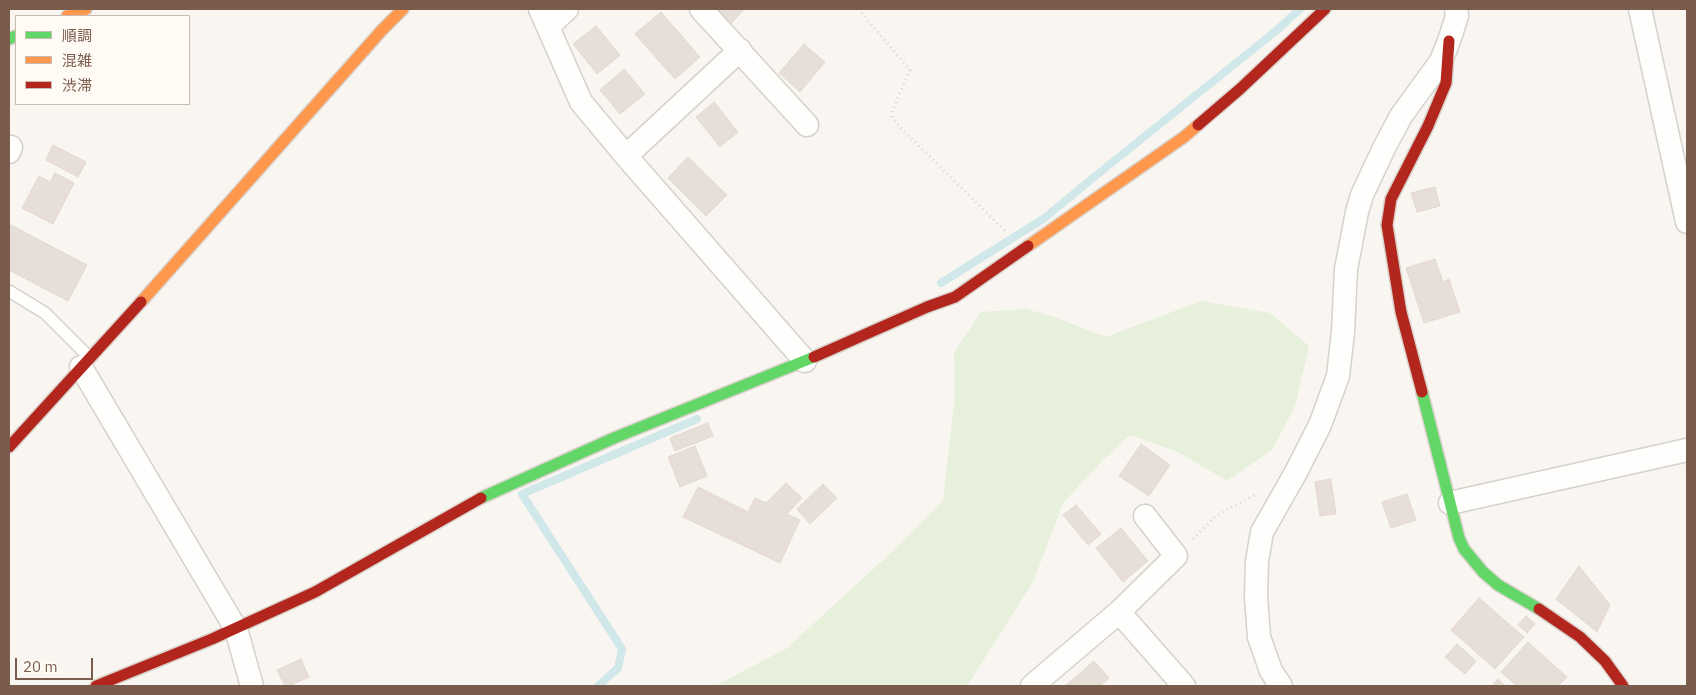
<!DOCTYPE html>
<meta charset="utf-8">
<style>
body{margin:0}
#map{position:relative;width:1696px;height:695px;overflow:hidden;background:#f9f5f0;font-family:"IBM Plex Sans","Noto Sans JP",sans-serif}
canvas{display:block}
.frame{position:absolute;inset:0;border:10px solid #7a5c4d;pointer-events:none}
.legend{position:absolute;left:15px;top:15px;width:175px;height:90px;box-sizing:border-box;background:#fffaf3;border:1px solid #cabbb1;margin:0;padding:6px 9px;list-style:none;font-size:15px;color:#7a5c4d}
.legend li{display:flex;align-items:center;gap:10px;height:25px}
.legend b{width:25px;border:1px solid #cabbb1}
.scale{position:absolute;left:15px;top:658px;width:78px;height:22px;box-sizing:border-box;border:2px solid #7a5c4d;border-top:0;padding-left:6px;font-size:15px;line-height:18px;white-space:nowrap;color:#7a5c4d;-webkit-text-stroke:4px #fffaf3;paint-order:stroke}
</style>
<div id="map">
<canvas width="1696" height="695"></canvas>
<div class="frame"></div>
<ul class="legend">
<li><b style="height:6px;background:#63d668"></b>順調</li>
<li><b style="height:6px;background:#ff974d"></b>混雑</li>
<li><b style="height:6px;background:#b3261e"></b>渋滞</li>
</ul>
<div class="scale">20 m</div>
</div>
<script>
const ctx = document.querySelector('canvas').getContext('2d');
ctx.lineJoin = 'round';
function fill(path, color) { ctx.fillStyle = color; ctx.fill(path, 'evenodd'); }
const poly = rows => new Path2D(rows.map(r => 'M' + r).join(''));
function stroke(path, color, width, dash) { ctx.strokeStyle = color; ctx.lineWidth = width; ctx.lineCap = dash ? 'butt' : 'round'; ctx.setLineDash(dash || []); ctx.stroke(path); }
fill(poly([
 [1201,301,1270,313,1309,346,1295,406,1272,450,1227,481,1176,451,1130,435,1102,461,1063,503,1033,582,967,686,715,686,787,648,894,550,943,501,955,396,954,353,981,312,1026,309,1054,317,1106,337]
]), '#e7f0db');
stroke(poly([
 [941,283,1043,219,1109,165,1277,30,1300,9],
 [598,686,618,668,622,649,522,494,697,419]
]), '#d0e8ea', 8);
const building = poly([
 [710,9,744,9,729,26,710,9],
 [661,12,700,57,675,79,635,34,661,12],
 [596,26,620,55,597,74,573,44,596,26],
 [804,44,825,62,800,92,779,73,804,44],
 [624,69,645,94,620,114,600,90,624,69],
 [714,102,738,132,720,147,696,117,714,102],
 [53,145,86,162,78,177,46,160,53,145],
 [688,157,727,195,706,216,668,178,688,157],
 [55,173,74,183,53,224,22,208,39,176,50,182,55,173],
 [1435,187,1440,206,1417,212,1411,193,1435,187],
 [9,224,87,265,68,301,9,270,9,224],
 [1435,259,1443,282,1449,279,1460,312,1424,323,1406,268,1435,259],
 [708,423,713,436,675,451,670,438,708,423],
 [1141,444,1170,465,1149,496,1119,476,1141,444],
 [695,446,707,476,680,487,668,457,695,446],
 [1331,479,1336,514,1320,516,1315,482,1331,479],
 [786,483,802,498,787,514,800,520,780,563,683,517,698,487,748,512,755,498,766,503,786,483],
 [823,484,837,498,810,524,797,509,823,484],
 [1407,494,1416,520,1391,528,1382,502,1407,494],
 [1076,505,1101,534,1088,545,1063,515,1076,505],
 [1121,528,1148,561,1123,582,1096,548,1121,528],
 [1579,566,1610,605,1597,632,1556,599,1579,566],
 [1479,598,1524,637,1495,669,1451,630,1479,598],
 [1526,616,1535,624,1527,633,1518,625,1526,616],
 [1528,642,1567,677,1558,686,1517,686,1501,672,1528,642],
 [1457,644,1476,661,1465,674,1445,657,1457,644],
 [301,659,309,677,289,686,285,686,277,670,301,659],
 [1094,661,1109,678,1100,686,1065,686,1094,661],
 [1498,679,1505,686,1492,686,1498,679]
]);
fill(building, '#e6ded7');
stroke(building, '#e2d8d2', 1);
const lane = poly([
 [9,291,45,313,90,358]
]);
const street = poly([
 [540,9,581,102,626,156,805,361],
 [701,9,807,125],
 [1640,9,1687,222],
 [549,26,567,9],
 [9,152,11,147],
 [626,156,740,50],
 [81,367,236,629,252,686],
 [1450,503,1687,450],
 [1119,612,1184,686],
 [1032,686,1119,612,1176,556,1145,516],
 [1281,686,1271,671,1259,637,1256,597,1257,561,1262,532,1295,474,1320,425,1338,376,1343,332,1346,269,1357,212,1362,195,1384,148,1401,116,1441,61,1449,41,1457,16,1456,9]
]);
const fast = poly([
 [9,39,16,36],
 [1422,392,1459,538,1464,549,1483,572,1498,585,1539,609],
 [481,498,614,438,814,357]
]);
const slow = poly([
 [67,16,86,9],
 [1028,246,1184,137,1198,125],
 [141,302,382,30,403,9]
]);
const jam = poly([
 [1198,125,1240,89,1325,9],
 [814,357,927,307,955,297,1028,246],
 [1422,392,1401,312,1387,225,1391,199,1428,126,1446,83,1449,41],
 [9,447,141,302],
 [1539,609,1580,637,1605,661,1623,686],
 [96,686,212,639,315,592,481,498]
]);
stroke(lane, '#d7d1cb', 14);
stroke(street, '#d7d1cb', 25);
stroke(fast, '#d9d2cb', 14);
stroke(slow, '#d9d2cb', 14);
stroke(jam, '#d9d2cb', 14);
stroke(poly([
 [858,9,910,70,892,111,892,117,902,129,1005,231],
 [1193,539,1217,515,1255,495]
]), '#dcd5d0', 3, [1, 4]);
stroke(lane, '#fefefd', 11);
stroke(street, '#fefefd', 22);
stroke(fast, '#63d668', 11);
stroke(slow, '#ff974d', 11);
stroke(jam, '#b3261e', 11);
</script>
